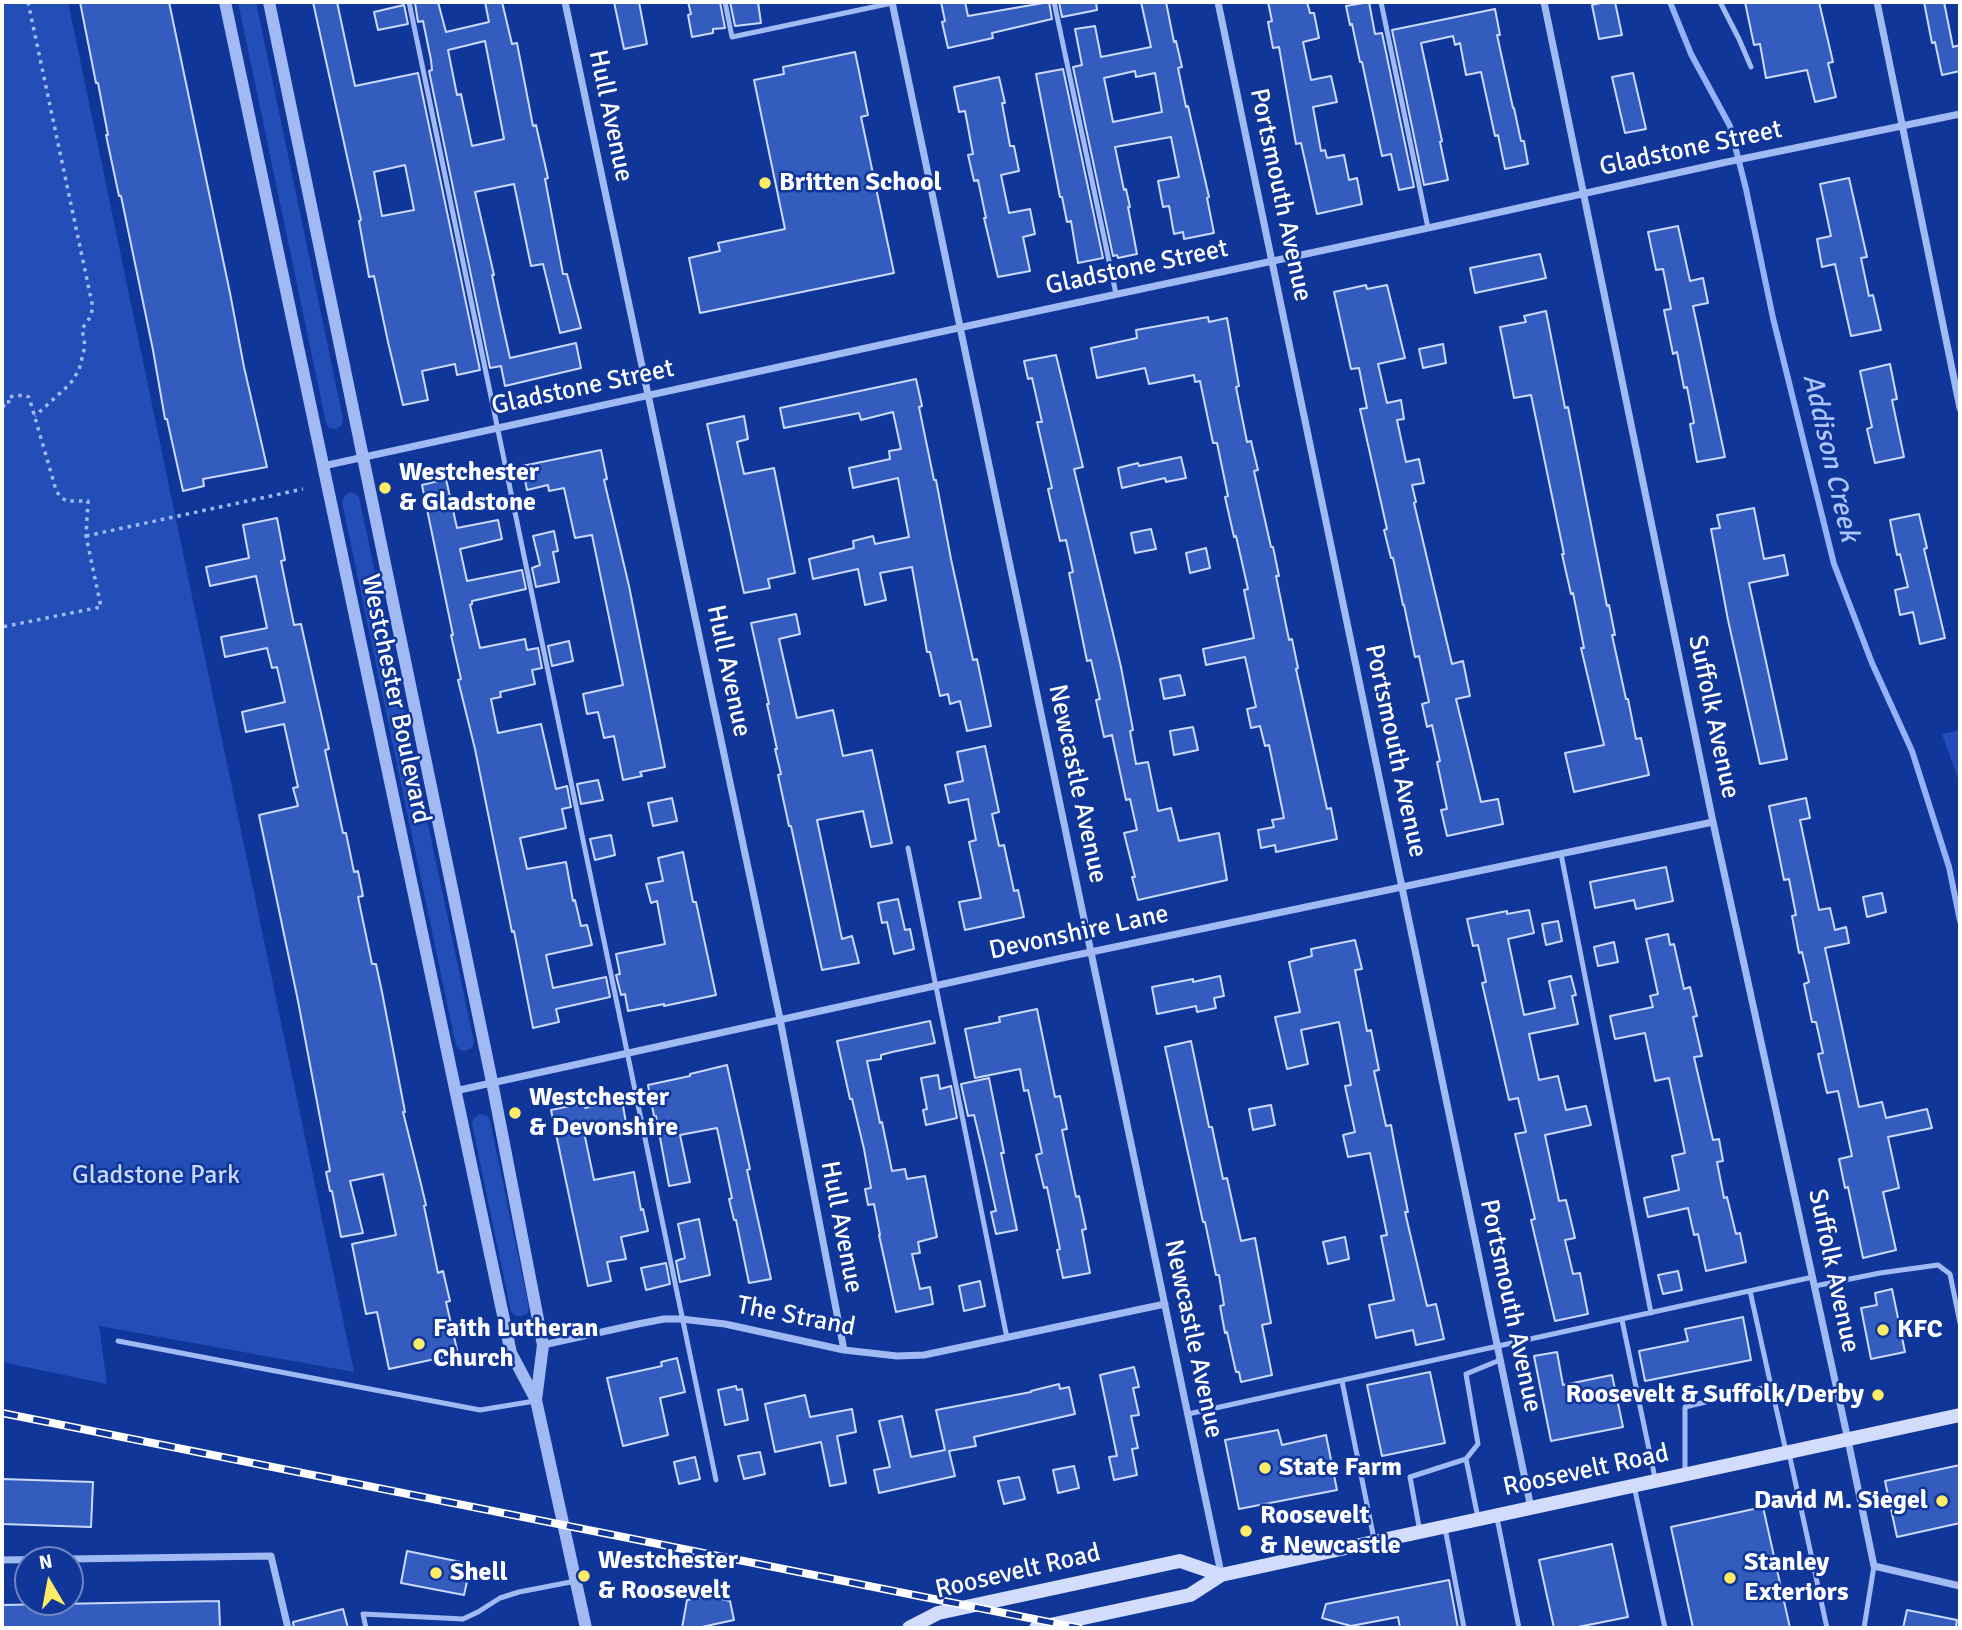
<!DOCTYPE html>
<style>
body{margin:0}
#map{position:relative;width:1962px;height:1630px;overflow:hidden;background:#103699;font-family:Signika,sans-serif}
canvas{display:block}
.frame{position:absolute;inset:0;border:4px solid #fff;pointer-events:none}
.north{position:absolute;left:14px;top:1546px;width:70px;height:70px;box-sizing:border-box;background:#103699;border:2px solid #7086c2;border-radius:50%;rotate:350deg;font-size:19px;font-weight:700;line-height:28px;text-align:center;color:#fff}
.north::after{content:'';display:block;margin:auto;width:24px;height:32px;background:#ffec65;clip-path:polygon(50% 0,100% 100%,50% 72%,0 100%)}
</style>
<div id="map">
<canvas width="1962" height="1630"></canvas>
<div class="frame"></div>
<div class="north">N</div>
</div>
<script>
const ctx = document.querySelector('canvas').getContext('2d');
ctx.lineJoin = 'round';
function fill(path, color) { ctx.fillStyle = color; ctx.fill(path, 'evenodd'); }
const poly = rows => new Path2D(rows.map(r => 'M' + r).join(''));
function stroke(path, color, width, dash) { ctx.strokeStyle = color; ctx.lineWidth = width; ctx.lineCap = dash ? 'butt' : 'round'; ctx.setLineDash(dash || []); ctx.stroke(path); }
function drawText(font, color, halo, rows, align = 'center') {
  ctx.font = font + ' Signika,sans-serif'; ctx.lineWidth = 5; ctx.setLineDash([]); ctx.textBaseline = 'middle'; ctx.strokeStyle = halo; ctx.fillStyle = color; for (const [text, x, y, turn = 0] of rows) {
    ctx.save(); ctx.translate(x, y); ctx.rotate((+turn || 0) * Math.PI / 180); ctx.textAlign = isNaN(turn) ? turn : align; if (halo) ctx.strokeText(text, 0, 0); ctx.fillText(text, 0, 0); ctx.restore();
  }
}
fill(poly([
 [2,2,68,2,354,1372,99,1326,107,1384,2,1362],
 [238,2,256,2,343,419,341,426,336,429,329,428,326,423],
 [350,492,356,494,359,497,474,1042,472,1048,466,1051,460,1050,456,1046,342,502,344,496],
 [1960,730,1960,784,1942,734],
 [480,1114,487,1116,490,1121,529,1307,528,1313,522,1316,516,1316,511,1312,472,1124,474,1118]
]), '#234eb8');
stroke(poly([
 [1670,2,1691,54,1730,126,1746,189,1773,318,1834,564,1872,663,1912,751,1949,867,1960,921]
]), '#93b2f8', 6);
const building = poly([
 [80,2,169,2,230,293,244,367,267,467,203,479,204,486,183,491,167,419,165,419,153,350,121,196,119,196,106,135,108,135,98,83,96,83,80,2],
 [313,2,337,2,355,86,418,73,480,370,457,375,455,364,422,371,428,400,403,405,388,342,374,276,369,277,359,221,361,220,313,2],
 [405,165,414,210,382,216,374,172,405,165],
 [421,2,438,2,446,32,489,22,485,2,502,2,512,44,517,43,533,126,536,125,548,178,545,179,563,274,567,274,581,328,560,333,543,264,531,266,514,184,475,192,494,275,492,275,500,313,510,358,576,343,581,368,505,386,501,366,490,368,429,71,432,70,431,60,423,21,418,22,415,3,421,2],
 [485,41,504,139,472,146,461,94,457,95,448,50,485,41],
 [614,2,639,2,647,44,624,49,614,2],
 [688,2,720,2,725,28,713,29,713,33,692,37,688,15,691,14,688,2],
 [730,2,758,2,761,23,735,26,730,2],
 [941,2,965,2,968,16,1049,2,1052,19,992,33,993,38,948,48,942,22,945,21,941,2],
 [1059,2,1096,2,1097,10,1062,17,1059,2],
 [1141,2,1166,2,1174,42,1176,41,1182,67,1178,68,1186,107,1188,106,1209,197,1207,198,1214,233,1184,239,1183,232,1174,234,1169,206,1163,207,1158,181,1179,177,1171,137,1115,147,1124,190,1126,189,1130,207,1128,207,1137,254,1118,258,1117,255,1113,256,1073,67,1082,65,1075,29,1095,26,1101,57,1151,47,1141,2],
 [1135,71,1136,77,1155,73,1162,112,1113,122,1104,78,1135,71],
 [1268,2,1307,2,1310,13,1314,13,1319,38,1303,42,1311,80,1331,76,1337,102,1313,107,1321,151,1325,150,1327,158,1344,155,1349,180,1357,178,1362,204,1317,214,1301,143,1296,144,1279,47,1273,48,1268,22,1272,21,1268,2],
 [1369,2,1375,34,1382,33,1414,187,1399,190,1391,154,1382,156,1362,62,1360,62,1352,24,1350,25,1346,6,1369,2],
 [1605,2,1615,2,1622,35,1599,39,1592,5,1605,2],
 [1745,2,1819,2,1833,62,1828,63,1836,97,1815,102,1807,70,1766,78,1760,44,1754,45,1745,2],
 [1924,2,1944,2,1953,47,1960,45,1960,71,1942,75,1935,42,1932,43,1924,2],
 [404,5,408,24,378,30,374,12,404,5],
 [1495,9,1500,35,1497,35,1513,108,1514,108,1521,141,1524,141,1528,164,1505,169,1498,135,1495,136,1481,72,1466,75,1460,43,1455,45,1453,36,1421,43,1442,141,1440,142,1448,180,1424,185,1392,30,1495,9],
 [855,52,868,115,861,117,894,273,700,313,689,258,720,251,718,243,785,229,754,80,784,74,783,67,855,52],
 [1063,69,1103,258,1078,263,1071,221,1067,222,1062,197,1060,197,1036,74,1063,69],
 [1633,73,1646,129,1625,133,1612,77,1633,73],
 [999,77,1005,103,1002,103,1010,146,1014,146,1019,171,1001,175,1009,213,1030,209,1035,234,1023,237,1030,271,998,277,984,218,986,218,978,180,974,181,968,155,973,154,965,111,959,112,954,87,999,77],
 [1849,178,1867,257,1861,258,1869,296,1873,295,1881,330,1851,336,1835,264,1822,267,1817,239,1831,236,1820,184,1849,178],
 [1678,226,1690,281,1703,278,1708,303,1693,306,1725,457,1697,462,1690,424,1694,423,1687,387,1684,388,1677,352,1673,354,1664,310,1671,309,1663,269,1656,270,1648,232,1678,226],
 [1540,254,1546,278,1475,293,1470,268,1540,254],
 [1366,285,1367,289,1387,285,1405,358,1378,364,1387,403,1401,400,1404,419,1397,420,1406,462,1419,459,1424,483,1412,485,1416,502,1414,503,1452,664,1463,661,1470,696,1456,699,1481,802,1498,799,1503,824,1447,836,1441,810,1447,809,1437,762,1440,761,1432,725,1427,727,1422,704,1429,702,1419,656,1415,657,1404,605,1403,605,1393,558,1391,558,1384,530,1387,529,1360,409,1367,408,1359,368,1351,369,1334,292,1366,285],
 [1546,311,1565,408,1568,407,1607,606,1609,605,1615,635,1612,635,1626,699,1628,699,1636,739,1641,738,1649,775,1574,792,1565,753,1604,745,1581,648,1584,648,1573,593,1571,594,1562,554,1564,554,1531,395,1514,398,1500,327,1526,322,1524,316,1546,311],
 [1208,317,1209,322,1227,318,1239,386,1236,387,1247,442,1251,441,1258,470,1254,471,1271,547,1273,547,1279,576,1276,576,1289,640,1292,639,1298,668,1296,669,1327,809,1331,808,1337,839,1276,852,1275,845,1261,848,1258,830,1274,827,1272,820,1284,818,1269,745,1265,746,1260,726,1251,728,1247,709,1256,707,1245,657,1206,665,1203,649,1254,638,1244,590,1248,589,1236,536,1234,537,1225,497,1228,496,1217,443,1213,443,1200,381,1195,382,1194,375,1149,384,1145,368,1097,378,1091,348,1137,338,1136,330,1208,317],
 [1443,344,1446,363,1423,368,1419,349,1443,344],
 [1056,355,1083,467,1074,469,1121,667,1133,730,1130,731,1136,764,1148,762,1158,811,1171,808,1179,841,1219,833,1227,880,1138,900,1132,877,1135,877,1124,833,1137,830,1130,799,1126,800,1112,735,1104,737,1096,700,1100,699,1091,660,1087,661,1069,573,1073,572,1066,540,1060,541,1048,489,1052,488,1037,422,1042,422,1032,378,1028,379,1024,361,1056,355],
 [1890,364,1897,399,1892,400,1904,457,1875,463,1867,429,1872,427,1860,371,1890,364],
 [916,379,922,406,919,407,934,480,936,480,951,559,973,660,977,659,991,726,967,731,960,701,950,704,948,694,940,696,930,652,927,652,912,567,880,573,886,600,865,605,858,569,813,579,809,559,854,548,853,541,873,536,875,544,909,537,898,478,853,488,849,468,890,459,889,451,901,449,893,412,861,420,859,413,784,428,780,408,916,379],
 [744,416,748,439,737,442,744,474,774,468,795,573,768,579,770,588,744,593,707,424,744,416],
 [601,450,607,479,604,480,629,586,665,767,640,772,642,776,623,780,614,736,604,738,598,712,587,714,583,694,623,685,592,535,575,538,564,488,549,491,548,485,527,490,522,466,601,450],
 [1181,457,1186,478,1166,482,1165,478,1122,488,1118,468,1138,463,1139,466,1181,457],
 [446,479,457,528,498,520,502,539,460,549,467,581,522,570,526,589,472,601,472,604,470,605,480,648,525,639,527,650,538,648,542,668,532,670,535,684,500,692,501,697,491,699,498,733,541,724,556,789,567,786,571,807,562,809,566,828,520,838,527,869,566,862,573,901,575,900,581,926,587,925,592,945,546,955,553,988,606,977,610,997,556,1009,559,1022,533,1028,514,931,512,932,475,749,458,680,461,679,451,635,453,635,422,485,446,479],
 [1754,508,1764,559,1784,555,1788,575,1749,583,1787,759,1760,764,1728,620,1711,529,1720,528,1717,515,1754,508],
 [1919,514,1927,548,1924,549,1945,638,1920,644,1913,612,1900,615,1895,590,1908,587,1900,554,1897,555,1890,520,1919,514],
 [277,518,285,560,281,561,294,625,301,624,329,749,325,750,343,833,346,833,354,872,358,871,363,896,358,897,372,964,376,964,382,992,405,1112,403,1112,420,1180,426,1205,424,1206,438,1273,443,1271,450,1301,446,1302,458,1354,389,1369,377,1312,366,1314,352,1244,396,1235,383,1174,350,1181,363,1233,341,1237,332,1191,330,1191,326,1172,330,1171,298,1001,259,815,298,806,293,788,298,787,284,724,246,732,242,712,285,702,277,667,272,668,267,648,225,657,221,637,267,628,256,576,210,586,206,567,249,558,243,525,277,518],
 [1151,529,1156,549,1135,553,1131,533,1151,529],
 [554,531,558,551,553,552,559,582,536,587,532,568,540,565,533,536,554,531],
 [1206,548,1210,568,1190,573,1186,553,1206,548],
 [796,614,800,634,779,639,797,718,833,710,843,756,872,750,892,843,871,847,863,811,817,820,842,939,852,936,859,963,822,970,791,826,789,826,778,775,781,774,775,749,777,749,767,704,769,704,751,623,796,614],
 [569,641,573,661,552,666,548,646,569,641],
 [1180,675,1185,695,1164,699,1160,679,1180,675],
 [1193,727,1198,750,1174,755,1170,731,1193,727],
 [985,746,999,812,992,814,999,846,1004,845,1014,891,1018,890,1024,917,965,930,959,902,981,898,969,842,976,840,968,799,949,803,945,785,963,781,957,752,985,746],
 [598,780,603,800,581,804,577,784,598,780],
 [672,798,677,821,653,826,648,803,672,798],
 [1806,798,1810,818,1800,820,1819,910,1830,908,1835,930,1846,927,1849,943,1825,948,1859,1107,1882,1102,1886,1118,1927,1109,1932,1128,1888,1137,1899,1188,1883,1192,1896,1250,1863,1258,1848,1187,1845,1188,1839,1159,1852,1156,1838,1091,1827,1093,1818,1054,1823,1053,1816,1022,1812,1022,1804,984,1809,982,1802,952,1799,953,1792,916,1796,915,1789,879,1784,880,1769,806,1806,798],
 [611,835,615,855,595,860,590,839,611,835],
 [683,852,693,902,696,902,716,995,664,1006,664,1004,628,1011,625,994,621,995,616,975,620,974,616,954,665,944,657,901,651,903,646,884,663,881,658,858,683,852],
 [1666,867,1673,901,1636,909,1634,900,1595,908,1590,882,1666,867],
 [1882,893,1886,912,1867,917,1863,897,1882,893],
 [898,899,905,930,910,929,914,949,894,954,887,922,882,923,878,903,898,899],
 [1529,910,1534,933,1508,939,1524,1015,1555,1008,1549,981,1571,976,1576,995,1572,996,1578,1024,1529,1034,1539,1080,1558,1076,1566,1110,1586,1106,1591,1125,1545,1135,1559,1201,1566,1200,1575,1238,1565,1240,1573,1274,1580,1273,1588,1314,1555,1321,1531,1220,1535,1219,1515,1134,1526,1132,1518,1098,1509,1100,1482,983,1486,982,1478,945,1473,946,1467,919,1507,911,1507,914,1529,910],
 [1558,921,1562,941,1546,945,1542,924,1558,921],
 [1668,934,1670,945,1674,944,1684,989,1690,987,1697,1016,1693,1017,1702,1056,1694,1057,1713,1140,1719,1139,1723,1161,1717,1162,1724,1198,1727,1197,1736,1234,1740,1233,1746,1262,1706,1271,1698,1234,1694,1235,1688,1208,1648,1217,1644,1198,1679,1190,1672,1156,1685,1153,1669,1078,1655,1081,1645,1033,1615,1039,1610,1016,1653,1007,1650,996,1658,994,1646,939,1668,934],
 [1355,940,1362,969,1355,970,1367,1031,1371,1030,1379,1070,1374,1071,1386,1126,1391,1125,1395,1147,1408,1212,1405,1212,1427,1306,1436,1304,1444,1339,1416,1345,1413,1330,1376,1338,1369,1305,1394,1300,1381,1236,1387,1235,1370,1153,1348,1157,1343,1135,1355,1132,1345,1086,1351,1085,1339,1022,1301,1030,1308,1064,1287,1069,1275,1017,1300,1012,1289,962,1312,956,1311,949,1355,940],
 [1614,942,1618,962,1598,966,1594,947,1614,942],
 [1220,976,1224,996,1214,998,1216,1008,1197,1012,1196,1006,1157,1014,1152,987,1193,979,1193,982,1220,976],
 [1037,1009,1055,1097,1060,1096,1067,1129,1062,1130,1076,1197,1079,1196,1086,1229,1082,1230,1090,1273,1063,1278,1057,1250,1060,1249,1047,1187,1044,1188,1036,1155,1042,1153,1028,1090,1024,1091,1020,1069,975,1078,965,1029,1000,1022,999,1017,1037,1009],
 [930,1021,935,1043,892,1052,881,1055,881,1059,867,1061,880,1123,882,1122,892,1171,905,1169,907,1179,925,1176,937,1237,918,1242,920,1253,912,1254,920,1289,930,1287,933,1304,896,1312,879,1235,880,1235,874,1204,868,1205,865,1189,871,1188,864,1149,852,1099,850,1099,837,1041,930,1021],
 [1191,1041,1209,1127,1212,1127,1223,1179,1227,1178,1241,1241,1255,1238,1271,1323,1262,1325,1272,1375,1241,1382,1239,1372,1236,1372,1227,1332,1225,1333,1220,1306,1224,1305,1219,1275,1216,1275,1205,1222,1203,1222,1165,1047,1191,1041],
 [727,1065,750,1169,747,1170,771,1279,749,1283,736,1220,734,1220,729,1199,732,1198,717,1128,680,1135,690,1182,669,1186,656,1116,654,1116,648,1085,690,1076,690,1074,727,1065],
 [938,1075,940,1089,951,1086,957,1118,926,1125,923,1110,927,1109,921,1078,938,1075],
 [989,1078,1004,1153,1001,1153,1017,1230,996,1234,991,1212,996,1211,984,1157,974,1115,968,1116,961,1084,989,1078],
 [622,1100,626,1123,584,1132,594,1180,634,1172,641,1210,643,1209,648,1231,621,1237,626,1259,607,1262,611,1281,588,1286,551,1110,584,1103,585,1108,622,1100],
 [1271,1105,1275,1125,1253,1130,1249,1109,1271,1105],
 [699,1219,710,1275,680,1282,676,1261,685,1258,678,1224,699,1219],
 [1345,1237,1349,1259,1328,1264,1323,1242,1345,1237],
 [666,1263,670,1284,646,1290,641,1268,666,1263],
 [1678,1271,1682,1290,1663,1294,1658,1275,1678,1271],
 [980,1281,985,1306,964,1311,959,1286,980,1281],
 [1892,1289,1905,1352,1871,1359,1861,1308,1877,1305,1875,1293,1892,1289],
 [1743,1317,1751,1360,1645,1381,1639,1351,1688,1341,1685,1329,1743,1317],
 [1557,1352,1563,1385,1612,1375,1623,1427,1551,1441,1534,1356,1557,1352],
 [677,1358,685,1392,660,1398,668,1435,623,1446,607,1378,662,1366,661,1362,677,1358],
 [1134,1367,1139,1387,1133,1388,1139,1415,1131,1416,1138,1448,1132,1449,1137,1475,1114,1480,1109,1457,1117,1456,1100,1375,1134,1367],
 [1430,1372,1445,1443,1382,1456,1367,1385,1430,1372],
 [1059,1384,1060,1389,1069,1387,1075,1414,974,1437,976,1446,949,1451,955,1476,879,1493,874,1470,890,1467,879,1421,902,1416,911,1457,945,1450,936,1410,1031,1392,1031,1391,1059,1384],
 [736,1386,737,1390,742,1389,748,1420,725,1425,718,1390,736,1386],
 [805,1395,810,1417,852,1409,856,1432,837,1436,846,1483,830,1486,821,1442,775,1452,765,1404,805,1395],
 [1278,1430,1282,1445,1326,1435,1337,1490,1239,1509,1225,1440,1278,1430],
 [760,1452,765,1474,744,1479,738,1456,760,1452],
 [695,1457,700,1479,679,1484,674,1462,695,1457],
 [1960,1465,1960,1523,1897,1537,1885,1481,1960,1465],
 [1074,1466,1079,1488,1058,1493,1053,1470,1074,1466],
 [1019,1477,1025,1499,1004,1504,998,1481,1019,1477],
 [2,1479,93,1482,91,1527,2,1524,2,1479],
 [1763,1507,1790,1628,1693,1628,1671,1527,1763,1507],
 [1612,1544,1628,1617,1573,1628,1554,1628,1539,1560,1612,1544],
 [407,1551,471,1564,464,1595,401,1583,407,1551],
 [1449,1580,1458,1628,1400,1628,1398,1617,1351,1626,1322,1618,1326,1604,1449,1580],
 [708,1596,730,1601,734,1620,697,1628,682,1628,687,1600,708,1596],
 [219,1601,220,1628,2,1628,2,1605,219,1601],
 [343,1609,348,1628,294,1628,293,1622,343,1609],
 [1907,1610,1957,1620,1956,1628,1903,1628,1907,1610]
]);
fill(building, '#345cbf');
stroke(building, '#cad9fe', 2);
stroke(poly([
 [28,2,93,308,89,319,82,329,85,346,79,370,70,384,35,416],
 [2,406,9,405,8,397,24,395,29,397,56,490,60,497,67,501,88,501,86,536,101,607,2,627],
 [86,536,303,489]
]), '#a2baf4', 3.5, [3.5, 5]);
stroke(poly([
 [409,2,716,1480],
 [725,2,732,37,892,3],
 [1054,2,1116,294],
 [1381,2,1428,228],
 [1720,2,1739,39,1751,67],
 [908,848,1007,1338],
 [1561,854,1651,1313],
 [1815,1286,1880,1273,1938,1265,1950,1274,1960,1323],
 [1622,1320,1655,1478],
 [118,1341,480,1410,535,1401],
 [1342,1381,1374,1539],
 [1771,1386,1786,1451],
 [1188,1414,1813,1277],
 [1789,1453,1827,1628],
 [1466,1459,1478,1518],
 [1685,1471,1685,1407,1771,1386,1750,1291],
 [1634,1486,1665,1628],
 [1497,1518,1519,1628],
 [1445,1528,1464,1628],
 [1420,1532,1410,1477,1466,1459,1478,1444,1466,1374,1500,1360],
 [366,1628,363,1614,463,1619,478,1612,500,1598,519,1592,576,1581],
 [1864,1628,1874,1566]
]), '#a2baf4', 5);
stroke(poly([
 [565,2,780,1019,844,1350],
 [892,2,1221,1573],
 [1218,2,1531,1508],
 [1544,2,1713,822,1848,1440,1874,1566,1960,1586],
 [1877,2,1960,408],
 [323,466,986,322,1428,228,1722,163,1960,114],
 [455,1091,1062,958,1713,822],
 [543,1345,638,1324,664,1319,681,1319,725,1324,844,1350,897,1356,924,1355,1165,1304],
 [2,1560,271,1556,288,1628]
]), '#a2baf4', 7);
stroke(poly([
 [225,2,511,1353,536,1400,586,1628],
 [269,2,492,1082,543,1345,536,1400]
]), '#a2baf4', 12);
stroke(poly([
 [909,1628,938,1613,1180,1561,1221,1575],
 [1036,1628,1190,1595,1221,1575,1960,1415]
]), '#d2ddfd', 14);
const rail = poly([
 [2,1413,1079,1628]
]);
stroke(rail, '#fff', 8);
stroke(rail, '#103699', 5, [16]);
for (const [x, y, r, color] of [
 [765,183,7,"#ffec65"],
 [385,488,7,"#ffec65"],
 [515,1113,7,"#ffec65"],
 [1883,1330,7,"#ffec65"],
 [419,1344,7,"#ffec65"],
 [1878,1395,7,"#ffec65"],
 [1265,1468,7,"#ffec65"],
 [1942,1501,7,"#ffec65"],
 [1246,1531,7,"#ffec65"],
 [436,1573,7,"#ffec65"],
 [584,1576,7,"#ffec65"],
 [1730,1578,7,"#ffec65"]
]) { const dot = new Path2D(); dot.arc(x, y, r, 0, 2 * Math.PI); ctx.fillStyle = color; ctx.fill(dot); stroke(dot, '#103699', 2.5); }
drawText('26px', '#fff', '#103699', [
 ["Hull Avenue",610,116,78],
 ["Gladstone Street",1691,149,-12],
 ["Portsmouth Avenue",1280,195,78],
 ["Gladstone Street",1137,268,-12],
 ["Gladstone Street",583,388,-12],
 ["Hull Avenue",728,671,78],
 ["Westchester Boulevard",395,699,78],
 ["Suffolk Avenue",1713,717,78],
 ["Portsmouth Avenue",1395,751,78],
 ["Newcastle Avenue",1077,784,78],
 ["Devonshire Lane",1079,933,-12],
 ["Hull Avenue",841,1227,79],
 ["Suffolk Avenue",1833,1271,78],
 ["Portsmouth Avenue",1510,1306,78],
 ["The Strand",796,1317,11],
 ["Newcastle Avenue",1193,1339,78],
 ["Roosevelt Road",1586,1471,-12],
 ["Roosevelt Road",1018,1572,-13]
]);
drawText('bold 26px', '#fff', '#103699', [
 ["Britten School",779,183],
 ["Westchester",399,473],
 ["& Gladstone",399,503],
 ["Westchester",529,1098],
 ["& Devonshire",529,1128],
 ["Faith Lutheran",433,1329],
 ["Church",433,1359],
 ["KFC",1897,1330],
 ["Roosevelt & Suffolk/Derby",1864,1395,"right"],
 ["State Farm",1279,1468],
 ["David M. Siegel",1928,1501,"right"],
 ["Roosevelt",1260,1516],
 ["& Newcastle",1260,1546],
 ["Westchester",598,1561],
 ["& Roosevelt",598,1591],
 ["Stanley",1744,1563],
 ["Exteriors",1744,1593],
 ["Shell",450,1573]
], 'left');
drawText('26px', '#cad9fe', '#103699', [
 ["Gladstone Park",156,1176]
]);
drawText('italic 28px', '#aec5fb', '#103699', [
 ["Addison Creek",1830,458,77]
]);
</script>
